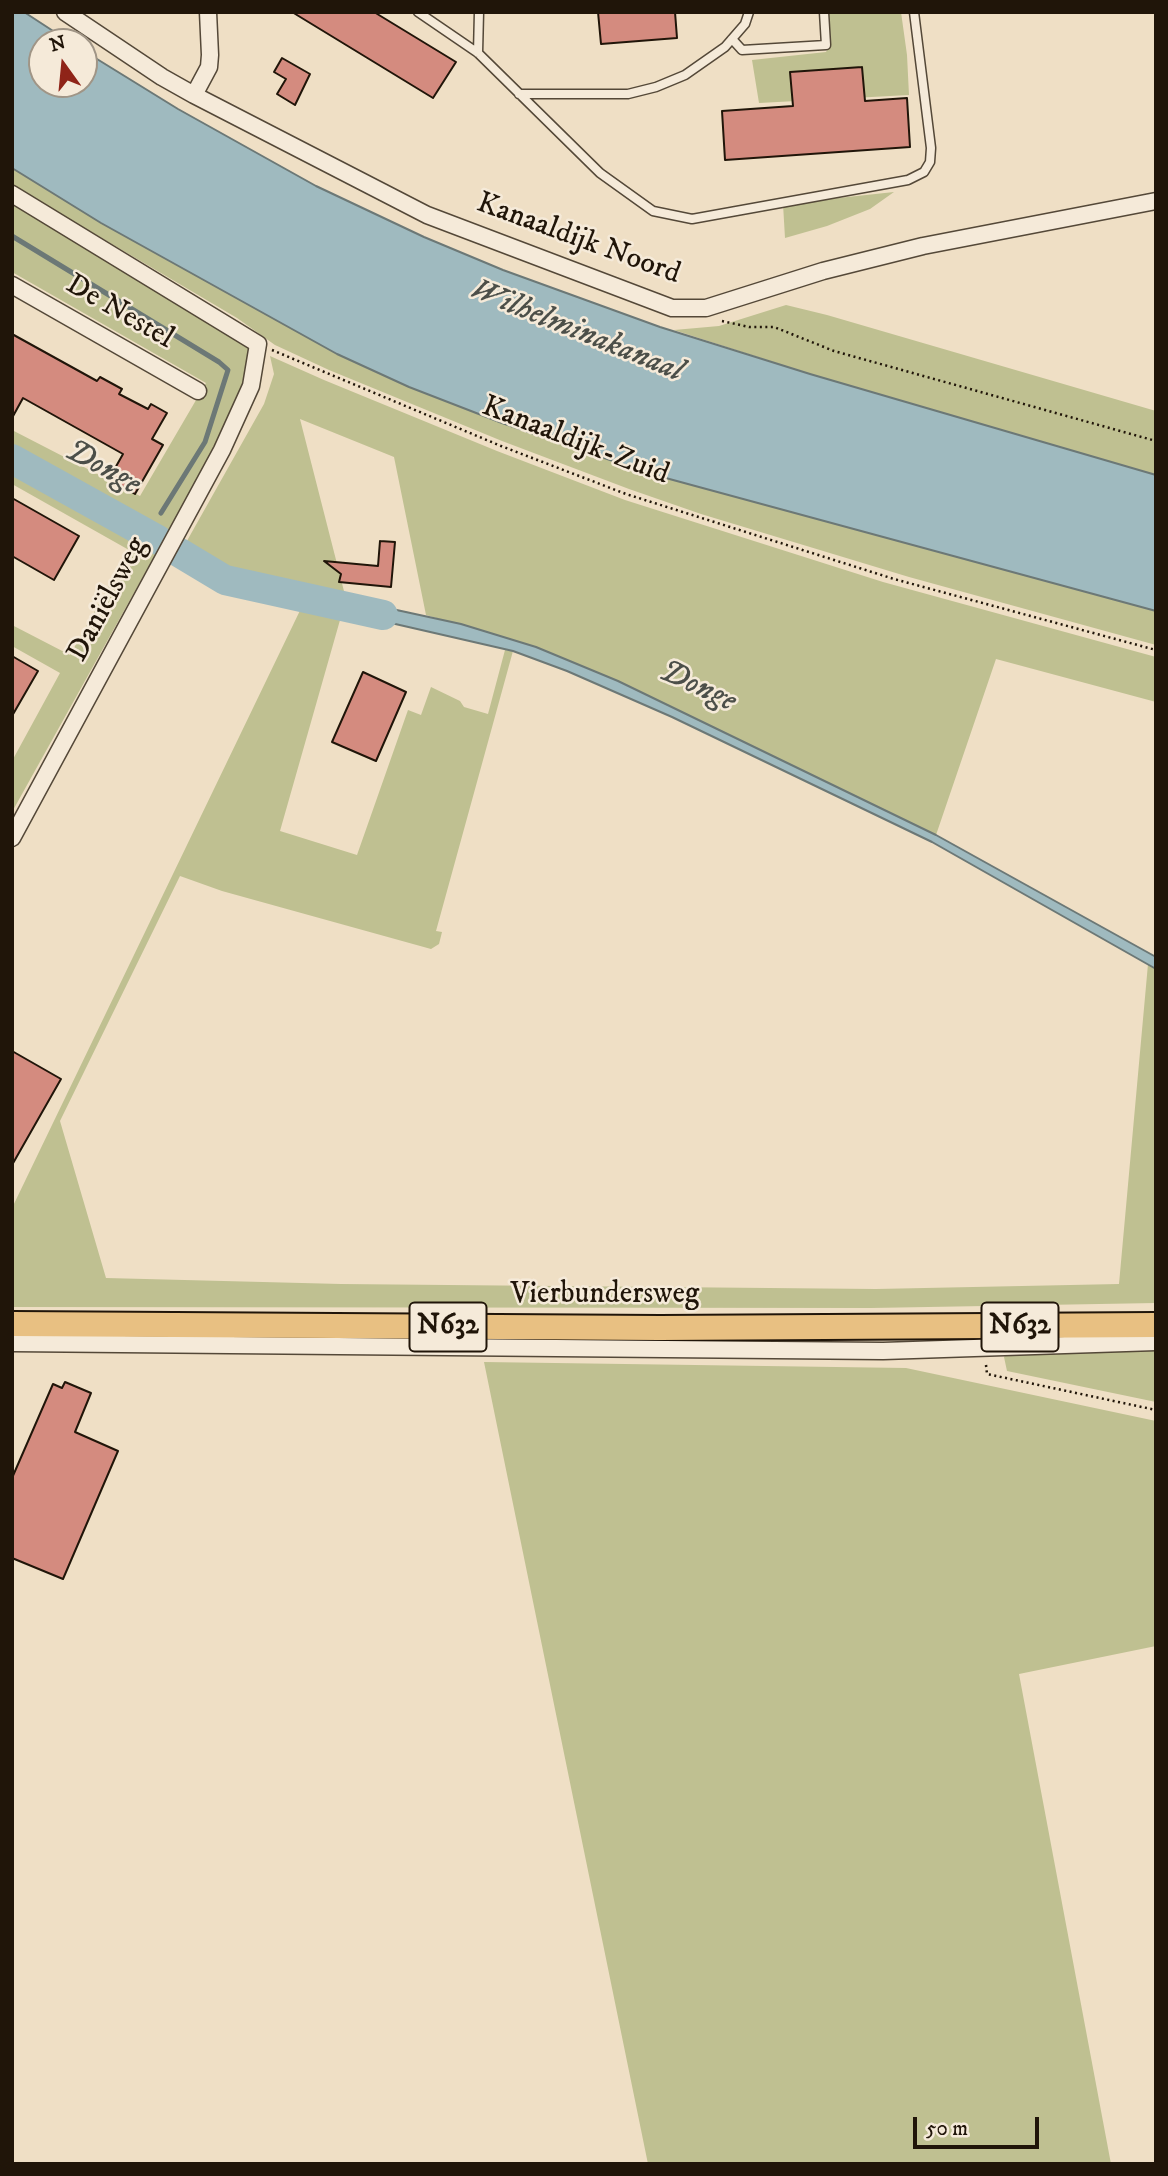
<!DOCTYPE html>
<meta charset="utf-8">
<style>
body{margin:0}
#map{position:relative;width:1168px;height:2176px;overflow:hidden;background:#efdfc5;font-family:"IM FELL DW Pica",serif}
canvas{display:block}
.frame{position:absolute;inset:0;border:14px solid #201509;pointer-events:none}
.north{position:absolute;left:28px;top:28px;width:70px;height:70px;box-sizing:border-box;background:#f5ead9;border:2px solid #a09586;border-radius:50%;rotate:345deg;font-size:19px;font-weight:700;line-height:28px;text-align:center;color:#201509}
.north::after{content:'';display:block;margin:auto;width:24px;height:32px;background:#8f2418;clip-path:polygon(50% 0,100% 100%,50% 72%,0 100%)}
.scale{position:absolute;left:913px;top:2117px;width:126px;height:32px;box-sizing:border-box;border:4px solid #201509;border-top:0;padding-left:9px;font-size:21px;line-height:24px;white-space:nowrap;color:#201509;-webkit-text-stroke:5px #f5ead9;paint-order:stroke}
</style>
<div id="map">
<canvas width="1168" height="2176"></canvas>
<div class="frame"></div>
<div class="north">N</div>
<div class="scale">50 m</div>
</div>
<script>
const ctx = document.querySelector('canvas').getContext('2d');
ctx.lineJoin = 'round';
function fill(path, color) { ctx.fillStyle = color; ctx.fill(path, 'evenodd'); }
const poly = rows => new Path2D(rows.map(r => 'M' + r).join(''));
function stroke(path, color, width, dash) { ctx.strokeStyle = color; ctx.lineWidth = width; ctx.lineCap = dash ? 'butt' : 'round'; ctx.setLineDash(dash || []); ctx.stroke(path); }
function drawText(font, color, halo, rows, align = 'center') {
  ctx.font = font + ' "IM FELL DW Pica",serif'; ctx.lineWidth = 5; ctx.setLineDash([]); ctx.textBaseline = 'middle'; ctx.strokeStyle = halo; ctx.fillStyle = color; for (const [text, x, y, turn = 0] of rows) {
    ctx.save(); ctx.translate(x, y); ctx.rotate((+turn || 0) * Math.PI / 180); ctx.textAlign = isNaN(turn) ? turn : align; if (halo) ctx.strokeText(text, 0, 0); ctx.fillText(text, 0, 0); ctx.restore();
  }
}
fill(poly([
 [826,12,901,12,907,55,909,95,759,103,752,60,826,52,829,46],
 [12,168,101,223,337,354,409,387,502,423,651,474,1156,611,1156,645,909,577,701,514,629,489,502,441,329,370,275,345,237,318,12,185],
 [894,192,870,209,827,226,785,238,783,204],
 [12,199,253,347,248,388,12,812,12,761,60,673,12,646,12,625,70,655,129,550,12,484,12,430,140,496,206,383,12,272],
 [786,305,827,315,1156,411,1156,475,810,374,674,330,719,326],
 [270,356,324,380,497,451,625,500,883,582,1156,657,1156,702,996,659,936,835,618,681,536,647,426,615,394,457,300,419,346,599,280,831,357,855,408,710,421,715,431,687,460,701,464,707,488,714,505,650,513,651,436,931,442,932,439,944,431,949,222,891,180,876,60,1121,106,1278,341,1284,876,1289,1119,1284,1148,964,1156,969,1156,1303,871,1308,12,1307,12,1208,307,596,217,575,179,555,264,404,274,374],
 [1156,1350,1156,1402,1007,1371,1004,1357,1006,1354],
 [484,1362,906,1368,1156,1421,1156,1646,1019,1674,1111,2164,648,2164]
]), '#bfc091');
const water = poly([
 [12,12,24,12,70,42,42,42,42,84,84,84,84,51,178,109,316,186,424,237,503,270,660,327,810,374,1156,475,1156,611,651,474,502,423,409,387,337,354,101,223,12,168,12,12],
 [346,599,461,624,536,647,618,681,936,835,1156,957,1156,969,932,842,672,717,567,671,513,651,343,612,346,599]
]);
fill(water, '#9fbabf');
stroke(water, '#6c7876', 2);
stroke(poly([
 [12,236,219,362,228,370,205,442,161,513]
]), '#6c7876', 5);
stroke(poly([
 [12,459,158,540],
 [180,553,225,580,383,615]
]), '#9fbabf', 30);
const building = poly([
 [292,12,374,12,456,62,433,98,292,12],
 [598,12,675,12,677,38,601,44,598,12],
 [282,58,310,74,295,105,277,94,286,79,274,72,282,58],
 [862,67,865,101,907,98,910,147,725,160,722,111,793,106,790,72,862,67],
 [12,334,97,381,100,377,122,389,119,394,148,409,151,404,167,413,152,439,163,445,135,494,109,479,123,454,23,398,12,418,12,334],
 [12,498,79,536,54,580,12,556,12,498],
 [380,541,395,542,391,587,339,582,341,574,324,561,378,566,380,541],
 [12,656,38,671,12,716,12,656],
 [363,672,406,692,376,761,332,742,363,672],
 [12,1051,61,1079,12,1165,12,1051],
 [65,1382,91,1393,75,1432,118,1451,63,1579,12,1558,12,1478,53,1384,62,1388,65,1382]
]);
fill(building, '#d48b7f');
stroke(building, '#201509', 2);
const lane = poly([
 [418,12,478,53,600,173,653,211,692,219,908,180,924,172,930,162,931,148,914,12],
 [732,39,742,50,826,45,824,12],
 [478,53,479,12],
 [519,94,628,94,656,87,685,75,725,47,745,24,749,12]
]);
const street = poly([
 [65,12,162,77,194,95,427,215,672,308,706,308,823,271,923,246,1156,201],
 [194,95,209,67,210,55,208,12],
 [12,194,258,344,251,386,222,450,12,838],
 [12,285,198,391],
 [12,1343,883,1351,1156,1342]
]);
const primary = poly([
 [12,1324,660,1328,1156,1325]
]);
stroke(lane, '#544838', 11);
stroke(street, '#544838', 19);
stroke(primary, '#201509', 28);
stroke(poly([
 [722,321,749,327,774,327,834,351,1156,441],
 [272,350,501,446,626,494,894,579,1156,650],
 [986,1365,987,1374,1156,1410]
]), '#201509', 2.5, [2, 3.5]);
stroke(lane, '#f5ead9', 8);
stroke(street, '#f5ead9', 16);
stroke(primary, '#e8c082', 24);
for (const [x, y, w] of [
 [448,1327,77],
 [1020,1327,77]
]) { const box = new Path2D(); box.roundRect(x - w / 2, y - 24.5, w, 49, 5); ctx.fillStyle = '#f5ead9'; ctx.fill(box); stroke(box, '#201509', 2); }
drawText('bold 28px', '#201509', null, [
 ["N632",448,1327],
 ["N632",1020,1327]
]);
drawText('30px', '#201509', '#f5ead9', [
 ["Kanaaldijk Noord",578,240,20],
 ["De Nestel",119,313,30],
 ["Kanaaldijk-Zuid",575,442,21],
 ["Daniëlsweg",109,600,-62],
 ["Vierbundersweg",605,1296]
]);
drawText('italic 32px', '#4c4f49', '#f5ead9', [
 ["Wilhelminakanaal",576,332,22],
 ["Donge",102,469,29],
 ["Donge",697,688,25]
]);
</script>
